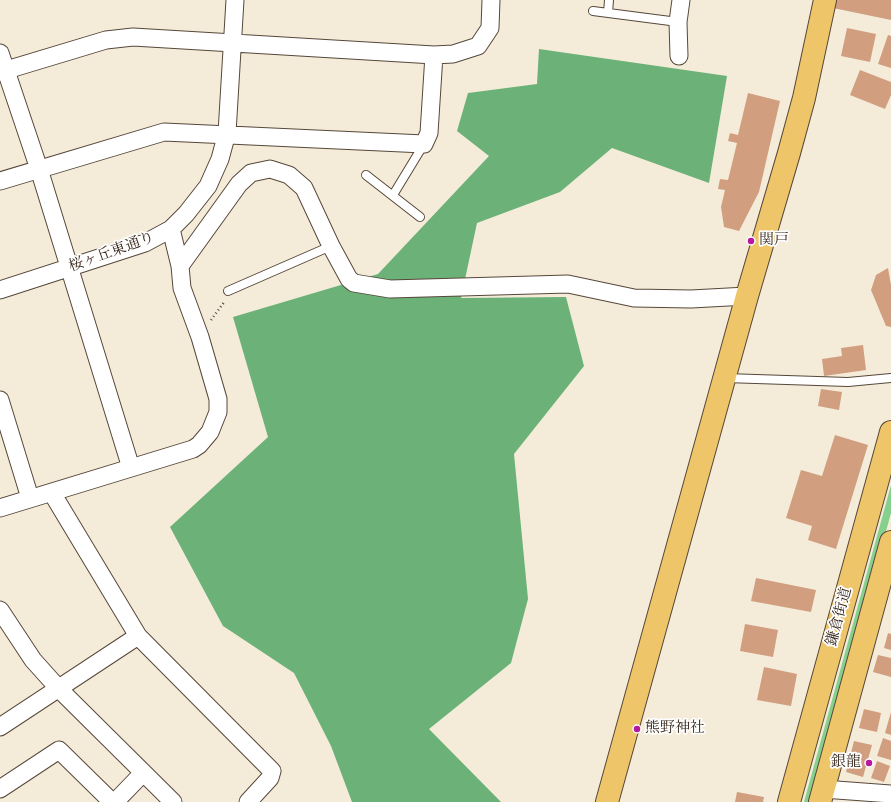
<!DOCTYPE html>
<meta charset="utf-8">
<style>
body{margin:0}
canvas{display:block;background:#f4ecd9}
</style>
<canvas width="891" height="802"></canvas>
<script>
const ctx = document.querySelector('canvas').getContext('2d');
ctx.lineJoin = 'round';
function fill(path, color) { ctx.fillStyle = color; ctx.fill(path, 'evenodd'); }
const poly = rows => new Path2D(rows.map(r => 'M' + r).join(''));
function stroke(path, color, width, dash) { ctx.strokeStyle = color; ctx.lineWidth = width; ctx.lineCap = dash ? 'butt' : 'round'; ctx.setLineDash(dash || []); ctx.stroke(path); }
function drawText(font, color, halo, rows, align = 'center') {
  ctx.font = font + ' "IM FELL DW Pica","Noto Serif JP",serif'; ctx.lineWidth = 3.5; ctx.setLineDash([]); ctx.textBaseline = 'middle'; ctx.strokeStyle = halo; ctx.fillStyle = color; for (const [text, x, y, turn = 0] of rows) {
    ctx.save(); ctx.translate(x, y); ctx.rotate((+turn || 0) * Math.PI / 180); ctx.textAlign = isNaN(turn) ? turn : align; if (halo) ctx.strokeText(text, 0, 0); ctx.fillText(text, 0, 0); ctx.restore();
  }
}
fill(poly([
 [891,485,891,513,812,802,804,802]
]), '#86d08d');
fill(poly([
 [539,49,727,76,709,183,612,148,560,192,477,223,461,298,566,297,584,366,514,454,528,599,511,663,429,729,501,802,352,802,331,746,294,673,223,626,170,527,268,437,233,317,378,274,489,156,457,131,468,93,537,84]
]), '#6cb278');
fill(poly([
 [835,0,891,0,891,20,833,8],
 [847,28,876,34,870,62,841,56],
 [888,35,891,36,891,68,878,64],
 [860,70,891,82,891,95,885,109,850,95],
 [748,93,780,101,759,192,739,231,724,227,721,207,725,190,718,189,720,179,728,180,737,143,728,141,730,133,738,135],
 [888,268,891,285,891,327,886,326,871,290,876,275],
 [863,345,866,370,824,376,822,359,842,356,841,348],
 [821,389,842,392,839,410,818,406],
 [835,435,868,445,836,549,808,540,812,526,786,518,801,470,822,476],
 [756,578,816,590,811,612,751,601],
 [745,624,778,630,773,657,740,651],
 [888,633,891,634,891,650,884,648],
 [878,655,891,658,891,677,873,672],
 [764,667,797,674,791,706,757,700],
 [864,709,881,713,877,732,859,728],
 [891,712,891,735,885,733],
 [883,738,891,741,891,760,877,756],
 [854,741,872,745,863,777,846,772],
 [877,761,890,766,884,782,871,778],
 [737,792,764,797,763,802,735,802]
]), '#d19f80');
const service = poly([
 [593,11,678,22],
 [608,13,609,0],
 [366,175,420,217],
 [393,195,424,144],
 [228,291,331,246],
 [725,378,848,382,891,378]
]);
const minor = poly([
 [0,53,39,169,131,468],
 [679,56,678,22,681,0],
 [0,72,106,40,133,37,434,55,453,54,478,46,490,28,491,0],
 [0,181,164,132,424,144,429,133,434,55],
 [180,266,239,184,251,173,270,169,289,175,304,188,331,246,349,279,354,283,390,289,568,284,634,298,691,299,747,296],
 [0,290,145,243,171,229,186,214,208,186,220,159,227,133,235,0],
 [0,400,30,498],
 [52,493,138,636,272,771,270,778,248,802],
 [0,508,193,449,199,445,210,432,218,412,218,399,200,337,182,288,180,266,171,229],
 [0,610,33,660,59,689,173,802],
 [0,727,138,636],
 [0,789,59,750,112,802],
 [823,789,891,794],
 [115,802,143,773]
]);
const primary = poly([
 [607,802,747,296,789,153,804,98,825,0],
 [789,802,891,432],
 [820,802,891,542]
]);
stroke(service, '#57473a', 10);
stroke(minor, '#57473a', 19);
stroke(primary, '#57473a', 24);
stroke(poly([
 [211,320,225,301]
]), '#57473a', 2.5, [1, 3]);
stroke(service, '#fff', 8);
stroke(minor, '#fff', 17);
stroke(primary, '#eec569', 22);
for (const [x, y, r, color] of [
 [751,241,4,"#b5179e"],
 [637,729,4,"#b5179e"],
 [869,763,4,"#b5179e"]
]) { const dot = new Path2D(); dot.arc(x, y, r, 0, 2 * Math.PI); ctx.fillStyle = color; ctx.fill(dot); stroke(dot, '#fff', 1.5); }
drawText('15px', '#3b2a1e', '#fff', [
 ["関戸",759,241],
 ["熊野神社",645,729],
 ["銀龍",861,763,"right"]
], 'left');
drawText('15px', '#3b2a1e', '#fff', [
 ["桜ヶ丘東通り",112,253,-20],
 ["鎌倉街道",840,617,-75]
]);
</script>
